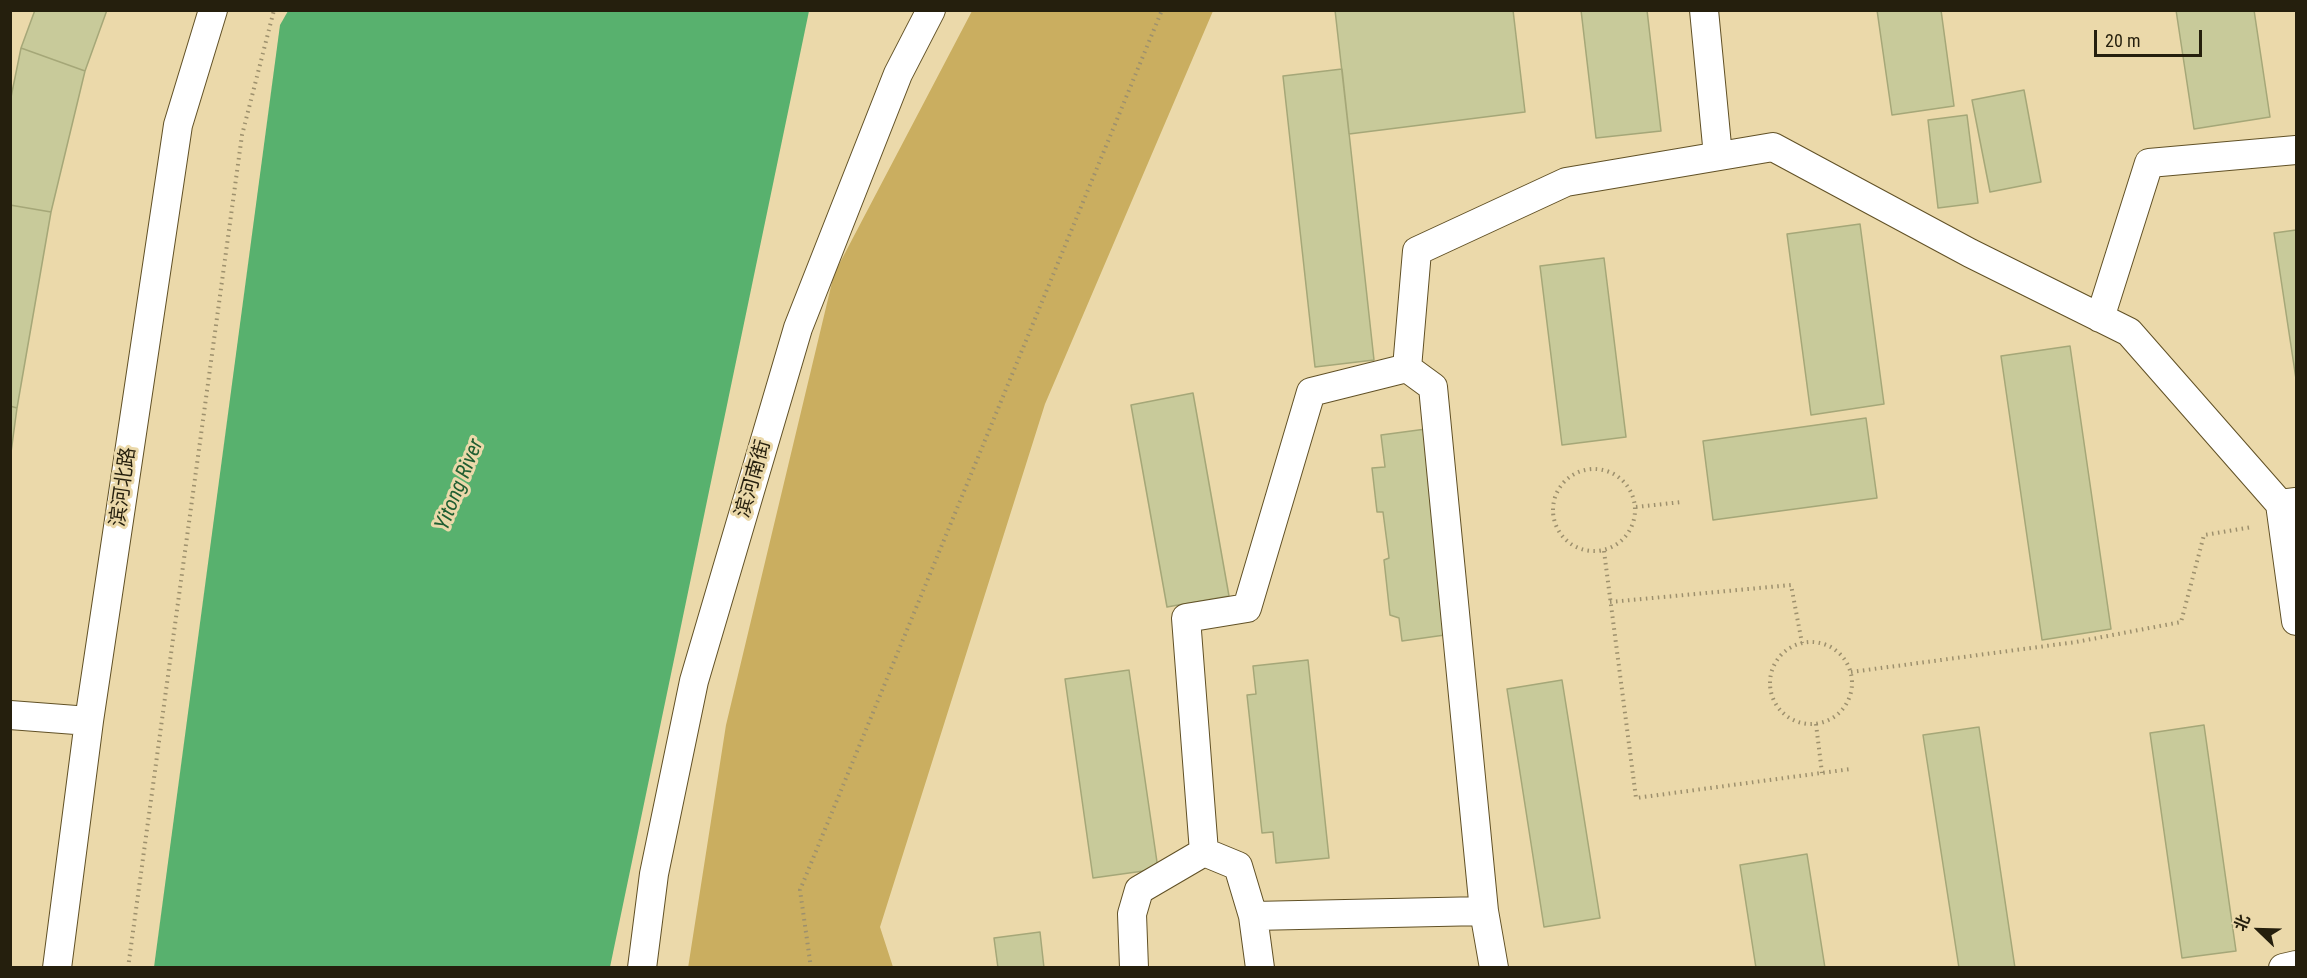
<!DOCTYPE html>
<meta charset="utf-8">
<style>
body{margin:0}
#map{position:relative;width:2307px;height:978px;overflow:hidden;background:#ebd9aa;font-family:"Roboto Condensed","Noto Sans SC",sans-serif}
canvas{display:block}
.frame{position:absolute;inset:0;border:12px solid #251f0d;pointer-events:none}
.north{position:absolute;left:2229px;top:900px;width:60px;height:60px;-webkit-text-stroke:4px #ebd9aa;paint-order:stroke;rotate:293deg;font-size:16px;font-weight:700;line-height:24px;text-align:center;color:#251f0d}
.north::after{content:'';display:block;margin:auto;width:21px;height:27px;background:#251f0d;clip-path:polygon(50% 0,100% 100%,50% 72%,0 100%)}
.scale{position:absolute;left:2094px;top:30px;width:108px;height:27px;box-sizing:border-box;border:3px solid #251f0d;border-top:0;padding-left:8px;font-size:18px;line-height:21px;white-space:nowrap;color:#251f0d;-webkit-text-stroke:4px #ebd9aa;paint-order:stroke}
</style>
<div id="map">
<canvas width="2307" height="978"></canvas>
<div class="frame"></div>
<div class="north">北</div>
<div class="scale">20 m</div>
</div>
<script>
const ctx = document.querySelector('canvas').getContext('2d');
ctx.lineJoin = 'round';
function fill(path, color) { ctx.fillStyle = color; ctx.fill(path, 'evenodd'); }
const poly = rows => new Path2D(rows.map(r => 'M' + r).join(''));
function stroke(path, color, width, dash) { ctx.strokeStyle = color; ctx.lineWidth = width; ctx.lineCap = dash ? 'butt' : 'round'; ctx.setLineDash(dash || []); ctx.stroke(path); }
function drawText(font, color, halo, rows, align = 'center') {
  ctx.font = font + ' "Roboto Condensed","Noto Sans SC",sans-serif'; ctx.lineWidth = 6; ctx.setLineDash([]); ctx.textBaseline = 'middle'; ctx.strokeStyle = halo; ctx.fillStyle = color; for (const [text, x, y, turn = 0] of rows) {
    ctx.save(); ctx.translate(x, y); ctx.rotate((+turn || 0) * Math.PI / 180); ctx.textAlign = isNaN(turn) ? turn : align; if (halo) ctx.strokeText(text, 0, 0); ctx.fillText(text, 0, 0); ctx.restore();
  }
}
fill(poly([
 [972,11,1213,11,1045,404,880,927,893,967,688,968,726,725,834,274]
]), '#caae60');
fill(poly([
 [288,11,809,11,610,967,154,967,280,25]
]), '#58b16e');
const building = poly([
 [35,10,107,10,85,71,21,48,35,10],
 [1335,10,1513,10,1525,112,1349,134,1335,10],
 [1581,10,1647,10,1661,131,1596,138,1581,10],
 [1877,10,1941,10,1954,106,1892,115,1877,10],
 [2176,10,2254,10,2270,117,2194,129,2176,10],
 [21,48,85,71,51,212,10,205,10,102,21,48],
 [1342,69,1374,360,1315,367,1283,76,1342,69],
 [2024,90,2041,182,1990,192,1972,100,2024,90],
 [1967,115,1978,203,1938,208,1928,120,1967,115],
 [10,205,51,212,17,408,10,406,10,205],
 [1860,224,1884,404,1811,415,1787,234,1860,224],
 [2296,230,2296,379,2274,233,2296,230],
 [1604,258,1626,437,1562,445,1540,266,1604,258],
 [2070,346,2111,629,2042,640,2001,356,2070,346],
 [1193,393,1229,596,1167,607,1131,405,1193,393],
 [10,406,17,408,10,460,10,406],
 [1866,418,1877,498,1713,520,1703,441,1866,418],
 [1426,429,1452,634,1402,641,1399,618,1390,615,1384,560,1389,558,1383,512,1377,512,1372,468,1385,467,1381,435,1426,429],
 [1308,660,1329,858,1276,863,1273,832,1262,833,1247,695,1256,694,1253,666,1308,660],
 [1129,670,1158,869,1093,878,1065,679,1129,670],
 [1562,680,1600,918,1544,927,1507,689,1562,680],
 [2204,725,2236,951,2182,958,2150,733,2204,725],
 [1979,727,2015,968,1959,968,1923,735,1979,727],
 [1807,854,1825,968,1756,968,1740,865,1807,854],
 [1040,932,1044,968,998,968,994,938,1040,932]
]);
fill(building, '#c8ca9a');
stroke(building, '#a5a778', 1.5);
const street = poly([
 [1704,10,1718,156],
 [2100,318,2149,163,2296,150],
 [1407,368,1433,387,1484,911,1494,968],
 [2280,504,2296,621],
 [10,715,89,721],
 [1204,852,1186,618,1247,608,1311,392,1407,368,1417,251,1566,182,1773,147,1970,253,2129,332,2280,504,2296,502],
 [1253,916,1260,968],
 [57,968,89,721,178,125,213,10],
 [642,968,654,874,694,681,798,328,898,74,931,10],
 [1134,968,1132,914,1139,890,1204,852,1238,866,1253,916,1484,911],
 [2283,968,2296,965]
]);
stroke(street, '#615126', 30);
stroke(poly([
 '1553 510a41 41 0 1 1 82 0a41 41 0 1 1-82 0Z',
 [1636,507,1682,502],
 [1604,551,1636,798,1851,769],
 [1610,602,1791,585,1802,643],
 '1770 683a41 41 0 1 1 82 0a41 41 0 1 1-82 0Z',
 [1851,672,2076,642,2181,622,2204,535,2252,527],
 [1816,724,1822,773],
 [128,968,242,135,274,10],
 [811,968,800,890,1162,10]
]), '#9d906d', 4, [1.5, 4.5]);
stroke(street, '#fff', 28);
drawText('20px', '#251f0d', '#ebd9aa', [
 ["滨河南街",754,479,-74],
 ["滨河北路",124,487,-82]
]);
drawText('italic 21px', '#205e32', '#ebd9aa', [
 ["Yitong River",460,485,-68]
]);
</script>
